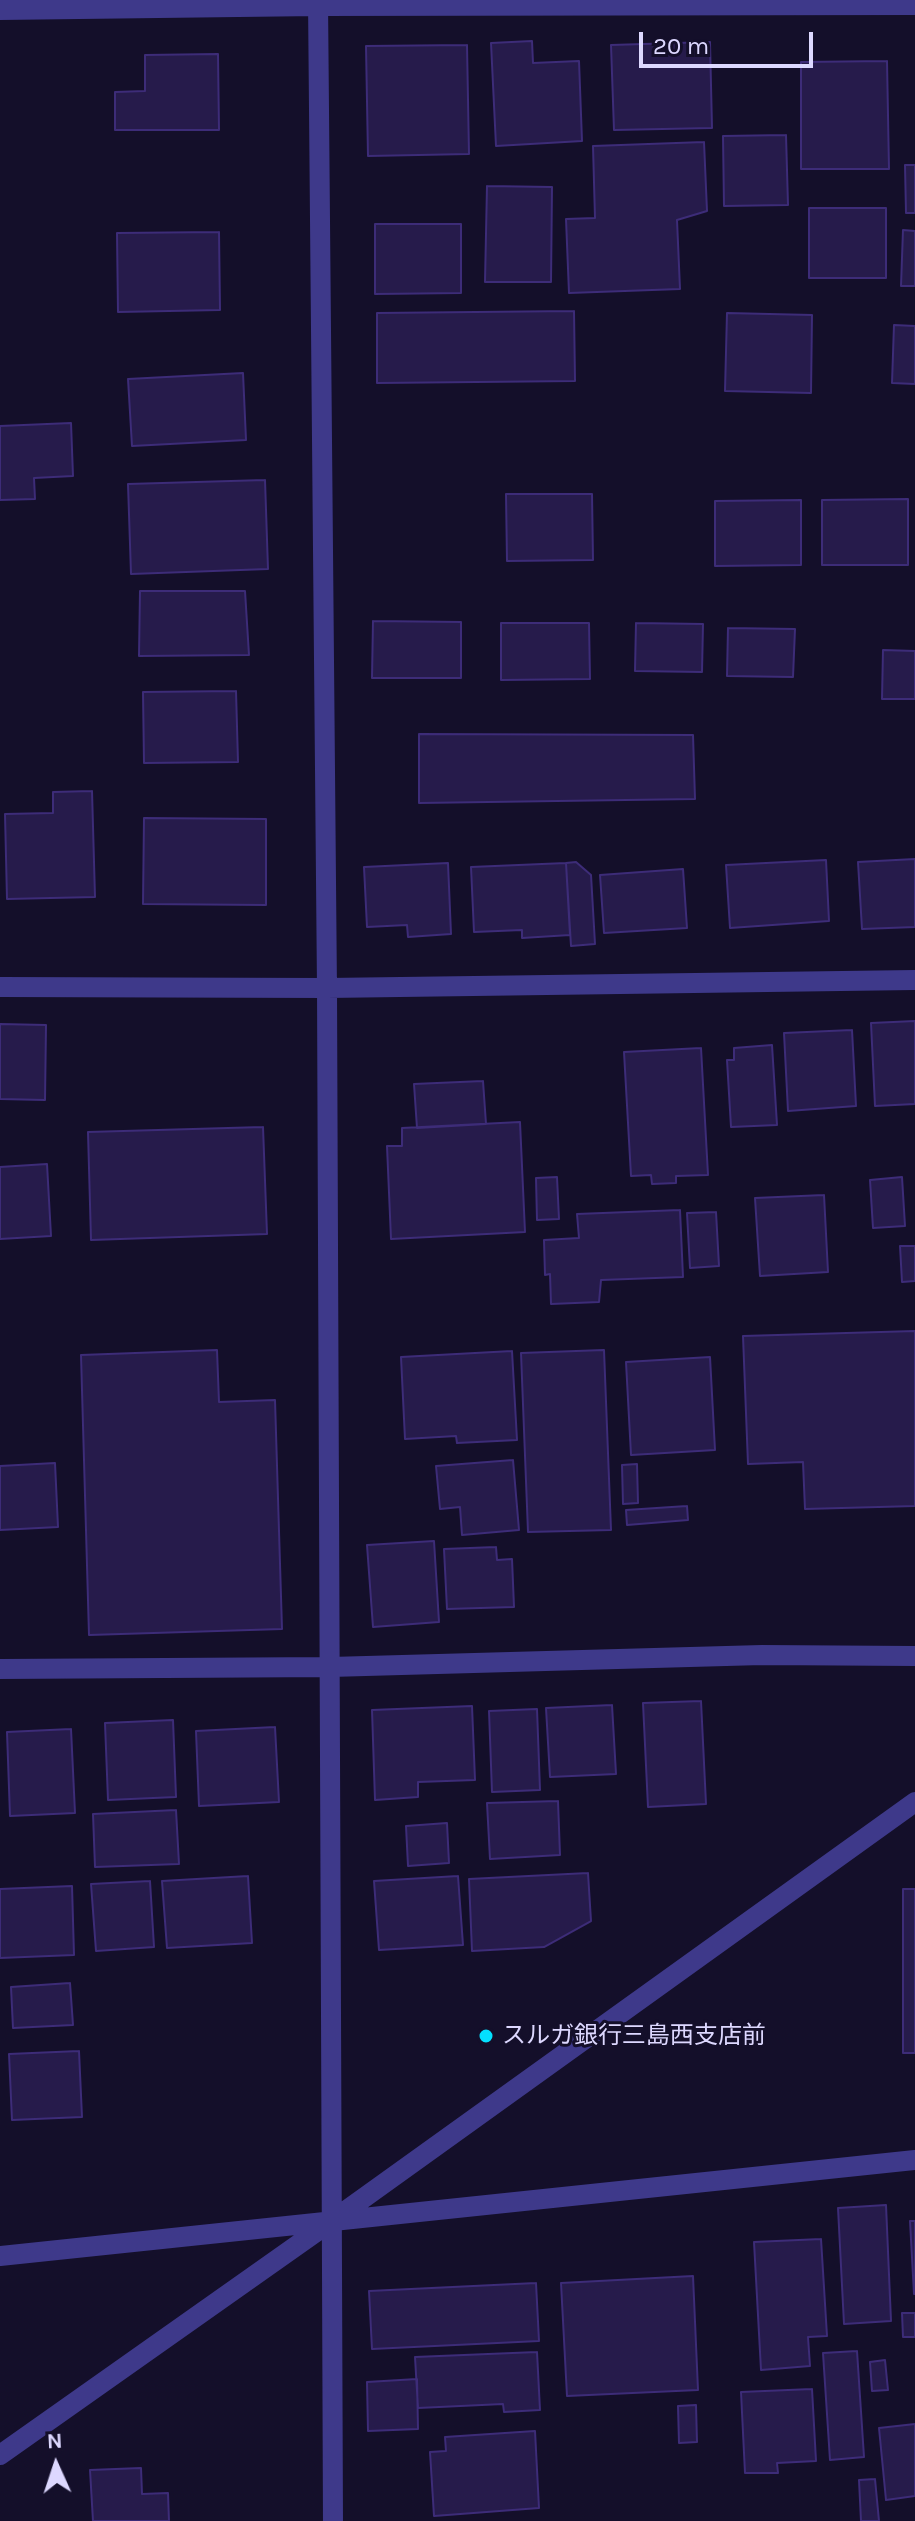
<!DOCTYPE html>
<meta charset="utf-8">
<style>
body{margin:0}
#map{position:relative;width:915px;height:2521px;overflow:hidden;background:#140f2a;font-family:Karla,sans-serif}
canvas{display:block}
.north{position:absolute;left:16px;top:2425px;width:80px;height:80px;-webkit-text-stroke:6px #140f2a;paint-order:stroke;rotate:357deg;font-size:22px;font-weight:700;line-height:32px;text-align:center;color:#ddd8ff}
.north::after{content:'';display:block;margin:auto;width:28px;height:36px;background:#ddd8ff;clip-path:polygon(50% 0,100% 100%,50% 72%,0 100%)}
.scale{position:absolute;left:639px;top:32px;width:174px;height:36px;box-sizing:border-box;border:4px solid #ddd8ff;border-top:0;padding-left:10px;font-size:24px;line-height:28px;white-space:nowrap;color:#ddd8ff;-webkit-text-stroke:6px #140f2a;paint-order:stroke}
</style>
<div id="map">
<canvas width="915" height="2521"></canvas>
<div class="north">N</div>
<div class="scale">20 m</div>
</div>
<script>
const ctx = document.querySelector('canvas').getContext('2d');
ctx.lineJoin = 'round';
function fill(path, color) { ctx.fillStyle = color; ctx.fill(path, 'evenodd'); }
const poly = rows => new Path2D(rows.map(r => 'M' + r).join(''));
function stroke(path, color, width, dash) { ctx.strokeStyle = color; ctx.lineWidth = width; ctx.lineCap = dash ? 'butt' : 'round'; ctx.setLineDash(dash || []); ctx.stroke(path); }
function drawText(font, color, halo, rows, align = 'center') {
  ctx.font = font + ' Karla,"Noto Sans JP",sans-serif'; ctx.lineWidth = 6; ctx.setLineDash([]); ctx.textBaseline = 'middle'; ctx.strokeStyle = halo; ctx.fillStyle = color; for (const [text, x, y, turn = 0] of rows) {
    ctx.save(); ctx.translate(x, y); ctx.rotate((+turn || 0) * Math.PI / 180); ctx.textAlign = isNaN(turn) ? turn : align; if (halo) ctx.strokeText(text, 0, 0); ctx.fillText(text, 0, 0); ctx.restore();
  }
}
const building = poly([
 [532,41,533,63,579,61,582,141,496,146,491,43,532,41],
 [710,42,712,128,614,130,611,45,710,42],
 [467,45,469,154,368,156,366,46,467,45],
 [218,54,219,130,115,130,115,92,145,91,145,55,218,54],
 [887,61,889,169,801,169,801,62,887,61],
 [786,135,788,205,724,206,723,136,786,135],
 [704,142,707,211,677,220,680,289,569,293,566,219,595,218,593,146,704,142],
 [905,165,915,165,915,213,906,213,905,165],
 [487,186,552,187,551,282,485,282,487,186],
 [809,208,886,208,886,278,809,278,809,208],
 [375,224,461,224,461,293,375,294,375,224],
 [903,230,915,231,915,286,901,286,903,230],
 [219,232,220,310,118,312,117,233,219,232],
 [574,311,575,381,377,383,377,313,574,311],
 [727,313,812,315,811,393,725,391,727,313],
 [894,325,915,326,915,384,892,383,894,325],
 [243,373,246,440,132,446,128,379,243,373],
 [71,423,73,476,34,478,35,499,0,500,0,426,71,423],
 [265,480,268,569,131,574,128,484,265,480],
 [506,494,592,494,593,560,507,561,506,494],
 [908,499,908,565,822,565,822,500,908,499],
 [801,500,801,565,715,566,715,501,801,500],
 [140,591,245,591,249,655,139,656,140,591],
 [373,621,461,622,461,678,372,678,373,621],
 [501,623,589,623,590,679,501,680,501,623],
 [636,623,703,624,702,672,635,671,636,623],
 [728,628,795,629,793,677,727,676,728,628],
 [883,650,915,651,915,699,882,699,883,650],
 [236,691,238,762,144,763,143,692,236,691],
 [419,734,693,735,695,799,419,803,419,734],
 [92,791,95,897,7,899,5,814,53,813,53,792,92,791],
 [144,818,266,819,266,905,143,904,144,818],
 [915,859,915,927,862,929,858,862,915,859],
 [826,860,829,921,730,928,726,865,826,860],
 [576,862,591,875,595,944,571,946,566,863,576,862],
 [448,863,451,934,408,937,407,925,367,927,364,867,448,863],
 [566,863,570,935,522,938,522,930,474,932,471,867,566,863],
 [683,869,687,928,604,933,600,875,683,869],
 [915,1021,915,1104,875,1106,871,1023,915,1021],
 [0,1024,46,1025,45,1100,0,1099,0,1024],
 [852,1030,856,1106,788,1111,784,1033,852,1030],
 [772,1045,777,1125,731,1127,727,1060,734,1060,734,1048,772,1045],
 [701,1048,708,1175,676,1176,676,1183,652,1184,651,1175,631,1176,624,1052,701,1048],
 [483,1081,486,1124,417,1128,414,1084,483,1081],
 [520,1122,525,1232,391,1239,387,1146,402,1146,402,1128,520,1122],
 [263,1127,267,1234,91,1240,88,1132,263,1127],
 [47,1164,51,1236,0,1239,0,1167,47,1164],
 [557,1177,559,1219,537,1220,536,1178,557,1177],
 [902,1177,905,1226,873,1228,870,1180,902,1177],
 [824,1195,828,1272,760,1276,755,1198,824,1195],
 [680,1210,683,1277,601,1280,599,1302,551,1304,550,1274,545,1275,544,1240,579,1238,577,1214,680,1210],
 [716,1212,719,1266,690,1268,687,1213,716,1212],
 [900,1246,915,1246,915,1281,902,1282,900,1246],
 [915,1331,915,1506,805,1509,803,1462,748,1464,743,1336,915,1331],
 [217,1350,219,1402,275,1400,282,1629,89,1635,81,1355,217,1350],
 [604,1350,611,1530,528,1532,521,1353,604,1350],
 [512,1351,517,1440,457,1443,456,1436,405,1439,401,1357,512,1351],
 [710,1357,715,1450,631,1455,626,1362,710,1357],
 [513,1460,519,1530,462,1535,460,1507,440,1509,436,1466,513,1460],
 [55,1463,58,1527,0,1530,0,1466,55,1463],
 [637,1464,638,1503,623,1504,622,1465,637,1464],
 [687,1506,688,1520,627,1525,626,1510,687,1506],
 [434,1541,439,1622,373,1627,367,1545,434,1541],
 [496,1547,497,1560,512,1559,514,1607,447,1609,444,1549,496,1547],
 [701,1701,706,1804,648,1807,643,1703,701,1701],
 [612,1705,616,1774,550,1777,546,1708,612,1705],
 [472,1706,475,1780,418,1782,418,1797,375,1800,372,1710,472,1706],
 [537,1709,540,1790,492,1792,489,1711,537,1709],
 [173,1720,176,1797,108,1800,105,1723,173,1720],
 [275,1727,279,1802,199,1806,196,1731,275,1727],
 [71,1729,75,1813,10,1816,7,1732,71,1729],
 [558,1801,560,1855,490,1859,487,1803,558,1801],
 [176,1810,179,1864,95,1867,93,1814,176,1810],
 [447,1823,449,1863,408,1866,406,1826,447,1823],
 [588,1873,591,1921,544,1947,472,1951,469,1879,588,1873],
 [248,1876,252,1943,167,1948,162,1881,248,1876],
 [458,1876,463,1945,379,1950,374,1881,458,1876],
 [150,1881,154,1947,96,1951,91,1884,150,1881],
 [72,1886,74,1955,0,1958,0,1889,72,1886],
 [903,1889,915,1889,915,2053,903,2053,903,1889],
 [70,1983,73,2025,13,2028,11,1987,70,1983],
 [79,2051,82,2117,12,2120,9,2054,79,2051],
 [886,2205,891,2321,844,2324,838,2208,886,2205],
 [910,2221,915,2221,915,2294,914,2294,910,2221],
 [821,2239,827,2336,808,2337,810,2366,761,2370,754,2242,821,2239],
 [693,2276,698,2390,567,2396,561,2283,693,2276],
 [536,2283,539,2341,372,2349,369,2291,536,2283],
 [902,2313,915,2313,915,2337,903,2337,902,2313],
 [857,2351,864,2457,830,2460,823,2353,857,2351],
 [537,2352,540,2410,504,2412,503,2404,418,2408,415,2357,537,2352],
 [885,2360,888,2390,872,2391,870,2362,885,2360],
 [417,2379,418,2429,368,2431,367,2382,417,2379],
 [812,2389,816,2461,777,2463,778,2473,745,2473,741,2392,812,2389],
 [696,2405,697,2442,679,2443,678,2406,696,2405],
 [915,2424,915,2496,886,2500,879,2428,915,2424],
 [535,2431,539,2508,434,2516,430,2452,446,2451,445,2437,535,2431],
 [141,2468,142,2494,168,2493,169,2521,93,2521,90,2470,141,2468],
 [875,2479,879,2521,861,2521,859,2480,875,2479]
]);
fill(building, '#261b4b');
stroke(building, '#3d2c78', 2);
stroke(poly([
 [318,0,327,988,333,2521],
 [0,10,318,6,915,5],
 [0,987,327,988,915,980],
 [0,1669,330,1667,762,1655,915,1656],
 [0,2256,915,2160],
 [0,2455,333,2220,915,1802]
]), '#3e398a', 20);
for (const [x, y, r, color] of [
 [486,2036,8,"#04e0ff"]
]) { const dot = new Path2D(); dot.arc(x, y, r, 0, 2 * Math.PI); ctx.fillStyle = color; ctx.fill(dot); stroke(dot, '#140f2a', 3); }
drawText('24px', '#ddd8ff', '#140f2a', [
 ["スルガ銀行三島西支店前",502,2036]
], 'left');
</script>
